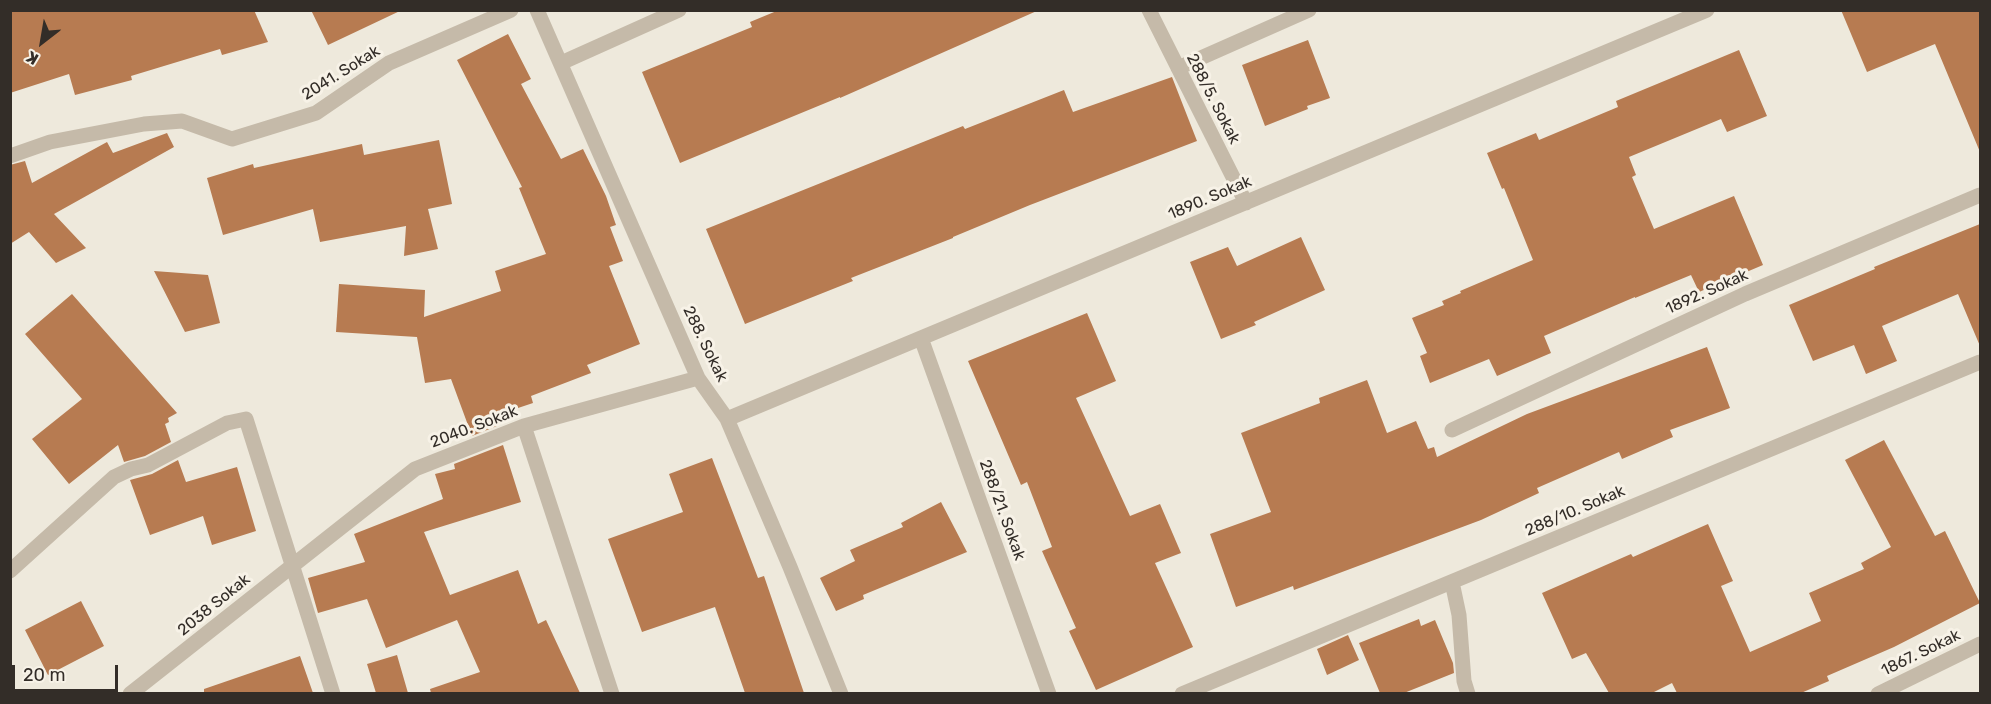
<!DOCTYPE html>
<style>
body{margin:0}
#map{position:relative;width:1991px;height:704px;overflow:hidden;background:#eee9dc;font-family:Rubik,sans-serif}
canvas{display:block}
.frame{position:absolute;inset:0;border:12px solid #332d28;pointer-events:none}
.north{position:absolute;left:12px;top:12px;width:60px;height:60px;-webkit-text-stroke:4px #f7f2e7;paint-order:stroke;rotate:211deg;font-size:16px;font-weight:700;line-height:24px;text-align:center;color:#332d28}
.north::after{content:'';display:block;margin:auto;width:21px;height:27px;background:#332d28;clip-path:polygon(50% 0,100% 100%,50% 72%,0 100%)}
.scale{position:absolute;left:12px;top:665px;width:106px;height:27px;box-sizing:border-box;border:3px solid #332d28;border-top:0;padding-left:8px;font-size:18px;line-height:21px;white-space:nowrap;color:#332d28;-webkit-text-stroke:4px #f7f2e7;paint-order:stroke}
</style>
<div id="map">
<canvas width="1991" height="704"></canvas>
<div class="frame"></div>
<div class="north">K</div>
<div class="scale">20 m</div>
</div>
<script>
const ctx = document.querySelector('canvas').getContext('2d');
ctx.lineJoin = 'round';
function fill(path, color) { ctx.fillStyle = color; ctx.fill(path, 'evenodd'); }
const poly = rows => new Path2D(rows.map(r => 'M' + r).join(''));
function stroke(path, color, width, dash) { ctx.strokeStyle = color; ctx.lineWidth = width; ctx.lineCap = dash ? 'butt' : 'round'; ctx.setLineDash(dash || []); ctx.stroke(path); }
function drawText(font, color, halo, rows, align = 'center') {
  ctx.font = font + ' Rubik,sans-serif'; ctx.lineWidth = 6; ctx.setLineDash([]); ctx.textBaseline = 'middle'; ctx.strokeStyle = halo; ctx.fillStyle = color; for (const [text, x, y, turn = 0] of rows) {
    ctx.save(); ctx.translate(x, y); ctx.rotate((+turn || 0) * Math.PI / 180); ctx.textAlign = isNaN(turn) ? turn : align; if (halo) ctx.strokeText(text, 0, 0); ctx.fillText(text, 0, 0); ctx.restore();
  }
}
fill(poly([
 [10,10,254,10,268,42,222,55,220,49,131,76,132,80,75,95,69,74,10,93],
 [311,10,402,10,328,45],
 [779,10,1039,10,840,98,840,97,680,163,642,72,752,27,750,22],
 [1841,10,1980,10,1980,152,1935,44,1867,72],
 [508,34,531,79,521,84,561,159,583,149,606,196,616,225,610,227,623,261,609,266,640,344,587,365,591,373,531,396,533,403,494,416,497,426,472,436,451,379,425,383,417,337,336,332,339,284,425,290,424,317,501,291,495,271,546,254,519,188,522,187,457,60],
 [1308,40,1330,98,1307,106,1308,109,1265,126,1242,65],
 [1739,50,1767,116,1727,132,1721,119,1629,157,1636,175,1632,177,1654,229,1734,196,1763,265,1699,292,1691,275,1635,298,1635,297,1544,336,1551,353,1497,376,1489,359,1430,383,1420,356,1427,353,1412,318,1444,305,1442,301,1461,293,1460,291,1533,260,1504,188,1502,189,1487,153,1536,133,1539,140,1618,107,1616,101],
 [1172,77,1197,141,1030,205,953,237,953,238,851,278,853,281,745,324,706,229,963,126,965,129,1064,90,1073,112],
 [167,133,174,147,54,214,86,248,56,263,29,232,10,244,10,165,25,161,32,183,107,142,113,153],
 [439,140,452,204,428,209,438,249,404,256,406,226,320,242,313,209,223,235,207,178,253,164,254,168,362,144,364,155],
 [1980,224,1980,346,1958,294,1882,326,1897,361,1866,374,1854,345,1813,361,1789,305,1875,269,1874,267],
 [1301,237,1325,290,1254,322,1256,325,1221,339,1190,262,1228,247,1237,266],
 [154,271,208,275,220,323,185,332],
 [72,294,177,413,168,418,169,422,165,424,171,442,145,456,124,462,118,445,69,484,32,439,82,399,25,334],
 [1087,313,1116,381,1076,398,1130,516,1160,504,1181,553,1155,563,1193,647,1096,690,1069,631,1076,628,1042,551,1052,547,1027,482,1021,485,968,361],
 [1707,347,1730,408,1670,430,1673,437,1622,459,1619,452,1537,488,1539,493,1481,520,1294,590,1293,586,1236,607,1210,534,1271,512,1241,433,1320,403,1319,398,1367,380,1387,433,1416,421,1428,449,1434,447,1437,457,1527,414],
 [1884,440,1935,536,1945,531,1980,603,1894,647,1827,676,1829,681,1801,693,1677,693,1672,683,1652,693,1609,693,1586,653,1572,659,1542,593,1631,554,1633,557,1708,524,1733,581,1721,586,1750,652,1821,621,1809,593,1864,569,1861,563,1891,547,1845,460],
 [503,445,521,502,424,532,450,595,518,570,538,624,546,620,580,693,431,693,430,689,480,672,457,620,386,648,367,599,318,613,308,578,365,562,354,534,443,499,435,474,455,469,454,464],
 [712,458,758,578,764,576,804,693,745,693,715,607,642,632,608,539,683,512,669,474],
 [178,460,186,482,237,467,256,531,212,545,203,516,150,535,130,480,152,474],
 [941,502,967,552,863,595,864,599,836,611,820,578,855,561,850,550,903,527,901,523],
 [81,601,104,646,48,675,25,630],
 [1419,619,1421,626,1435,620,1453,663,1454,673,1404,693,1380,693,1359,643],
 [1348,635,1359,660,1327,675,1317,649],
 [397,655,408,693,376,693,367,664],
 [300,656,313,693,204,693,204,689]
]), '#b77b51');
stroke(poly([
 [537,10,698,378,727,419,790,567,841,694],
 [1149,10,1246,203],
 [561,63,679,10],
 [1178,68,1309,10],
 [10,156,50,142,144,124,182,121,232,139,316,113,389,63,511,10],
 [921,338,1049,694],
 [727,419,1707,10],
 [524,426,612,694],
 [1452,430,1745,294,1980,195],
 [10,571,114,477,131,469,148,465,227,423,246,419,333,694],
 [1452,582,1459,615,1464,681,1468,694],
 [130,694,415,469,524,426,698,378],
 [1182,694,1980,362],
 [1878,694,1980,644]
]), '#c5baa9', 15);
drawText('16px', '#332d28', '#f7f2e7', [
 ["2041. Sokak",341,73,-32],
 ["288/5. Sokak",1213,99,63],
 ["1890. Sokak",1210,198,-23],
 ["1892. Sokak",1707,292,-24],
 ["288. Sokak",705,344,64],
 ["2040. Sokak",474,427,-21],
 ["288/21. Sokak",1002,510,70],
 ["288/10. Sokak",1575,511,-23],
 ["2038 Sokak",214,605,-39],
 ["1867. Sokak",1921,653,-26]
]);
</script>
